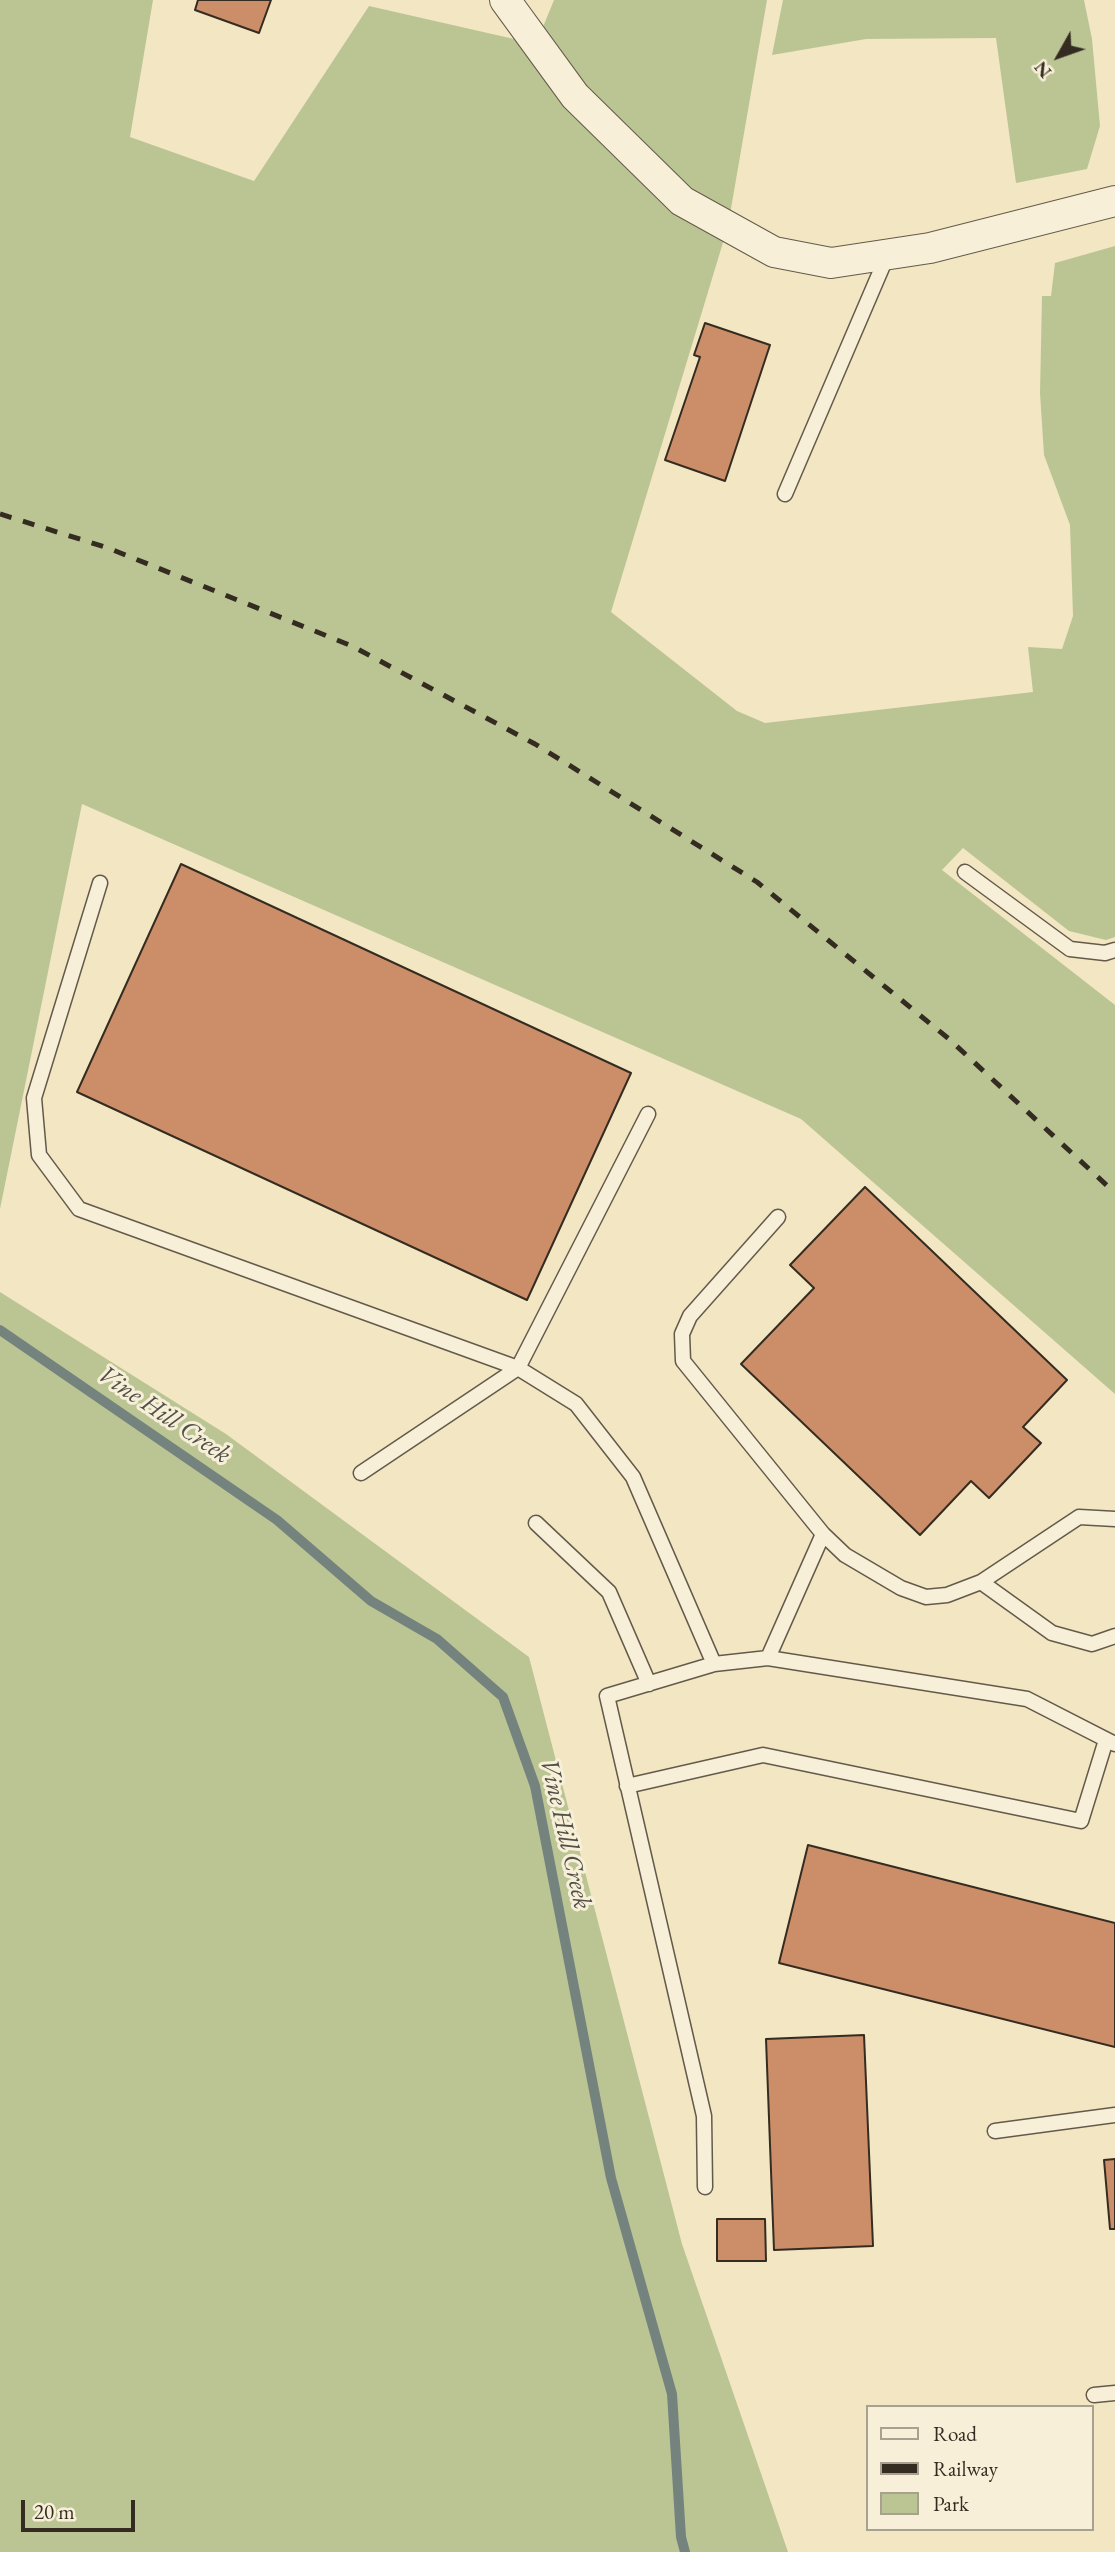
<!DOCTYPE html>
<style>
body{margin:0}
#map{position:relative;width:1115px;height:2552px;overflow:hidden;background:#f3e6c3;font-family:"EB Garamond",serif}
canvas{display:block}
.legend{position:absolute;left:866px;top:2405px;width:228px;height:126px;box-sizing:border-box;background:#f7efd8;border:2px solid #a9a18f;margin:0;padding:9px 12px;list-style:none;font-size:21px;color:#352c21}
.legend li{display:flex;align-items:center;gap:14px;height:35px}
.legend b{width:35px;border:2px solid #a9a18f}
.north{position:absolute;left:1024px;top:21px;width:70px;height:70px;-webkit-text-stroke:5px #f7efd8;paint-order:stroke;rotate:230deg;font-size:19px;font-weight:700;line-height:28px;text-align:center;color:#352c21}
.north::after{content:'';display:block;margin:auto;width:24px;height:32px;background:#352c21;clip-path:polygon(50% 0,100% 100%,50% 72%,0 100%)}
.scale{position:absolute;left:21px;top:2500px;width:114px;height:32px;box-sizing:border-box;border:4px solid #352c21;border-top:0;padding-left:9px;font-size:21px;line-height:24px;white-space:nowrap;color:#352c21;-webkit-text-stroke:5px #f7efd8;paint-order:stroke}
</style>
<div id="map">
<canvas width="1115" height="2552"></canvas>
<ul class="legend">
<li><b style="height:9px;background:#f7efd8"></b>Road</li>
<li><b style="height:9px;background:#352c21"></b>Railway</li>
<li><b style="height:19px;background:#bbc594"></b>Park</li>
</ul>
<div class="north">N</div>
<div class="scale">20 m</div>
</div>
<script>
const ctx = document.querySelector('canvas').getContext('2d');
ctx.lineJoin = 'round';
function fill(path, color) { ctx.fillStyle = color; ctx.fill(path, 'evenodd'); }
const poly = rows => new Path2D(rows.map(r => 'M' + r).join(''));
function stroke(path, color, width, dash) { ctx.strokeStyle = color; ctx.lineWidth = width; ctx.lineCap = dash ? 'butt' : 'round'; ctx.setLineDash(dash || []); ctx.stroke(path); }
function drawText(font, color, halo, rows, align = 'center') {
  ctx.font = font + ' "EB Garamond",serif'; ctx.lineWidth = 6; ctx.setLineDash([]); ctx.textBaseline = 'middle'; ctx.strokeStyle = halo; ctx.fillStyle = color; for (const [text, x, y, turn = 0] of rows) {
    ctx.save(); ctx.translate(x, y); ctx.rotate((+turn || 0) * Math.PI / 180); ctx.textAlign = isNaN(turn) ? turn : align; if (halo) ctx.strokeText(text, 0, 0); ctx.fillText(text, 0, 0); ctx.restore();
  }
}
fill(poly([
 [0,0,153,0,130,137,254,181,369,6,536,44,554,0,767,0,728,226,611,612,737,711,765,723,1033,692,1028,647,1062,649,1073,616,1070,525,1044,455,1040,393,1042,296,1051,296,1055,263,1115,246,1115,937,1106,940,1069,931,963,848,942,870,1115,1005,1115,1394,801,1119,82,804,0,1209],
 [783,0,1084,0,1092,39,1100,126,1087,169,1016,183,996,38,866,39,772,55],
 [0,1292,226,1434,529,1657,682,2244,788,2552,0,2552]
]), '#bbc594');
stroke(poly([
 [0,1330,277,1520,371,1601,437,1639,503,1697,535,1786,611,2178,672,2394,681,2537,685,2552]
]), '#75837f', 10);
const building = poly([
 [198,0,271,0,259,33,195,10,198,0],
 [705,323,770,345,725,481,665,460,700,357,694,355,705,323],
 [181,864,631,1073,527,1300,77,1092,181,864],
 [865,1187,1067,1380,1023,1427,1041,1443,989,1498,971,1481,920,1535,741,1364,814,1288,790,1265,865,1187],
 [808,1845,1115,1923,1115,2047,779,1963,808,1845],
 [864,2035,873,2246,774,2250,766,2039,864,2035],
 [1115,2159,1115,2229,1110,2229,1104,2160,1115,2159],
 [717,2219,765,2219,766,2261,717,2261,717,2219]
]);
fill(building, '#cc8e69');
stroke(building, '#352c21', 2);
const lane = poly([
 [785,494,887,256],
 [965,872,1070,949,1105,953,1115,950],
 [100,883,34,1098,39,1155,79,1209,518,1368,576,1404,633,1477,714,1664],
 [361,1473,518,1368,648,1114],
 [536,1523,609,1592,649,1684],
 [823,1534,845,1555,901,1588,926,1597,947,1595,981,1582,1079,1517,1115,1519],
 [981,1582,1052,1633,1092,1644,1115,1636],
 [768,1658,823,1534,683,1361,682,1334,690,1316,778,1217],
 [627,1786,763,1755,1081,1821,1106,1740],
 [995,2131,1115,2115],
 [705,2187,704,2116,607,1696,714,1664,768,1658,1027,1699,1115,1744],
 [1094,2395,1115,2393]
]);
const street = poly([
 [505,0,575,96,682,201,774,252,831,263,930,248,1115,201]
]);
stroke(lane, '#645a4a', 17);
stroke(street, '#645a4a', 32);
stroke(lane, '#f7efd8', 14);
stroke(street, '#f7efd8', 30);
stroke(poly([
 [0,514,108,548,352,646,535,744,757,882,949,1039,1115,1193]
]), '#352c21', 5, [12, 12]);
drawText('italic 26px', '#505048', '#f7efd8', [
 ["Vine Hill Creek",164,1415,34],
 ["Vine Hill Creek",565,1834,77]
]);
</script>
